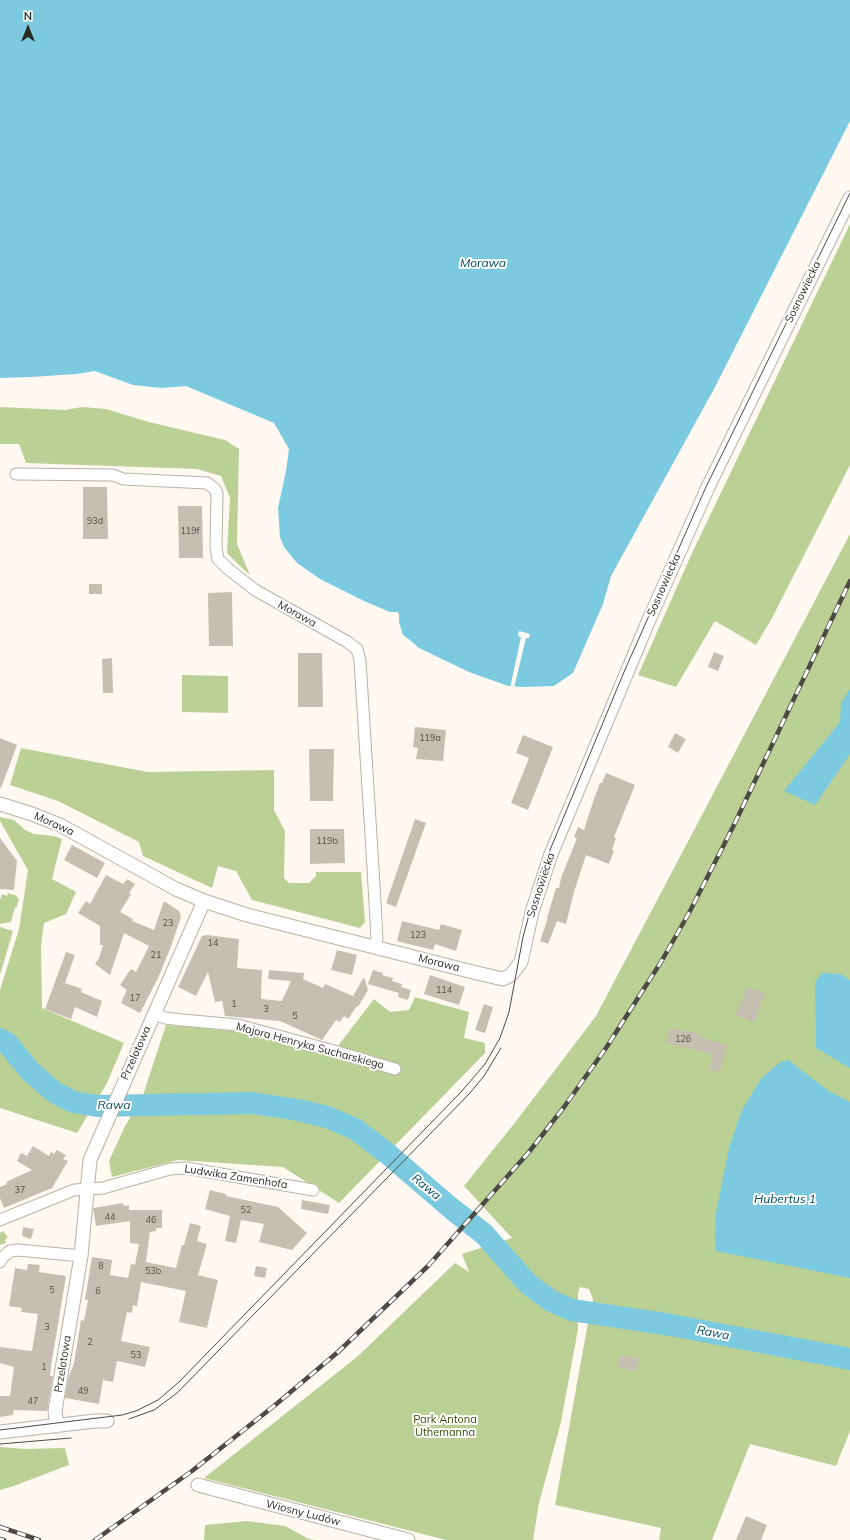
<!DOCTYPE html>
<meta charset="utf-8">
<style>
body{margin:0}
#map{position:relative;width:850px;height:1540px;overflow:hidden;background:#fff9f2;font-family:Mulish,sans-serif}
canvas{display:block}
.north{position:absolute;left:8px;top:8px;width:40px;height:40px;-webkit-text-stroke:3px #fff;paint-order:stroke;rotate:0deg;font-size:11px;font-weight:700;line-height:16px;text-align:center;color:#2d2a25}
.north::after{content:'';display:block;margin:auto;width:14px;height:18px;background:#2d2a25;clip-path:polygon(50% 0,100% 100%,50% 72%,0 100%)}
</style>
<div id="map">
<canvas width="850" height="1540"></canvas>
<div class="north">N</div>
</div>
<script>
const ctx = document.querySelector('canvas').getContext('2d');
ctx.lineJoin = 'round';
function fill(path, color) { ctx.fillStyle = color; ctx.fill(path, 'evenodd'); }
const poly = rows => new Path2D(rows.map(r => 'M' + r).join(''));
function stroke(path, color, width, dash) { ctx.strokeStyle = color; ctx.lineWidth = width; ctx.lineCap = dash ? 'butt' : 'round'; ctx.setLineDash(dash || []); ctx.stroke(path); }
function drawText(font, color, halo, rows, align = 'center') {
  ctx.font = font + ' Mulish,sans-serif'; ctx.lineWidth = 4; ctx.setLineDash([]); ctx.textBaseline = 'middle'; ctx.strokeStyle = halo; ctx.fillStyle = color; for (const [text, x, y, turn = 0] of rows) {
    ctx.save(); ctx.translate(x, y); ctx.rotate((+turn || 0) * Math.PI / 180); ctx.textAlign = isNaN(turn) ? turn : align; if (halo) ctx.strokeText(text, 0, 0); ctx.fillText(text, 0, 0); ctx.restore();
  }
}
fill(poly([
 [850,224,850,465,771,620,756,645,715,621,676,687,638,675,692,553],
 [0,407,65,410,82,407,106,409,149,422,225,440,239,449,237,544,250,575,241,567,227,553,230,498,221,476,197,469,26,463,19,444,0,444],
 [850,534,850,1354,803,1344,592,1307,593,1299,589,1289,580,1287,578,1293,578,1329,561,1422,539,1503,533,1540,446,1540,204,1478,357,1357,455,1263,469,1272,462,1254,512,1238,464,1186,517,1120,596,1016],
 [182,675,228,676,228,713,182,712],
 [21,748,148,772,274,770,274,810,285,831,284,878,289,883,309,883,316,876,316,872,361,872,365,922,360,928,252,900,236,871,218,866,212,888,143,856,139,842,58,801,10,785],
 [0,817,14,820,25,830,34,834,54,836,62,839,52,879,76,892,66,914,44,923,41,945,42,1008,124,1043,107,1083,77,1133,0,1108,0,990,19,929,28,870,0,821],
 [8,893,17,896,17,898,19,899,17,907,15,907,11,922,0,924,0,900,2,894,7,896],
 [0,927,13,931,0,975],
 [415,997,469,1012,464,1038,485,1043,485,1053,339,1203,283,1167,178,1160,112,1177,109,1161,124,1128,143,1095,166,1025,243,1032,334,1051,374,999,390,1012,409,1010],
 [3,1231,8,1237,5,1240,6,1243,0,1245,0,1233],
 [589,1317,739,1342,850,1364,850,1431,836,1466,750,1444,712,1540,659,1540,661,1528,555,1505],
 [0,1447,25,1449,65,1448,69,1465,11,1487,0,1490],
 [247,1521,285,1526,309,1539,315,1540,204,1540,205,1525]
]), '#bbd095');
fill(poly([
 [0,0,850,0,850,121,714,389,611,576,603,604,573,673,554,686,522,687,508,686,469,672,419,648,411,641,403,635,399,622,399,614,397,612,390,612,364,601,320,579,297,563,284,547,280,537,278,508,286,471,289,449,274,423,186,386,161,388,133,385,95,371,76,374,32,377,0,378],
 [850,689,850,754,815,805,784,791,840,722,841,703],
 [822,973,841,974,850,980,850,1068,816,1048,815,982],
 [788,1060,830,1092,850,1102,850,1278,716,1251,715,1235,716,1213,729,1148,742,1110,761,1079,774,1067,783,1061]
]), '#7ccae0');
fill(poly([
 [519,631,530,634,529,638,526,638,514,688,510,688,521,637,518,636]
]), '#fff9f2');
stroke(poly([
 [0,1039,7,1043,30,1071,54,1092,73,1102,97,1106,252,1103,298,1110,327,1117,355,1129,388,1154,452,1209,484,1234,528,1284,551,1301,572,1310,671,1325,850,1359]
]), '#7ccae0', 22);
fill(poly([
 [83,487,107,487,108,539,83,539],
 [178,506,202,506,203,558,179,558],
 [89,584,102,584,102,594,89,594],
 [232,592,233,646,209,646,208,593],
 [714,652,724,656,718,671,708,667],
 [298,653,322,653,323,707,298,707],
 [112,658,113,693,103,693,102,659],
 [415,727,446,730,443,761,416,759,418,748,413,747],
 [675,733,686,739,678,753,668,747],
 [523,735,553,747,528,810,511,803,529,758,516,753],
 [0,738,17,745,1,788,0,787],
 [309,749,334,749,333,801,310,801],
 [606,773,635,785,614,837,616,838,612,850,614,851,609,864,586,855,574,892,566,924,557,921,548,944,540,941,548,918,547,918,556,888,559,888,561,878,577,838,574,837,578,827,584,830,594,799,600,783,602,783],
 [415,819,426,823,396,907,386,903],
 [310,829,344,829,345,863,310,864],
 [0,838,17,861,14,890,0,889],
 [72,845,105,863,97,878,64,860],
 [106,875,123,884,127,879,135,884,129,893,131,894,120,912,133,919,132,921,154,930,164,901,179,911,181,917,170,949,158,978,140,1013,121,1003,127,990,120,985,131,969,136,972,149,946,124,933,110,975,95,964,99,958,103,945,100,945,100,926,78,913,86,901,90,904],
 [402,921,439,930,441,924,462,930,456,951,435,944,433,950,397,941],
 [207,935,239,939,237,968,262,970,261,999,282,1001,291,981,268,979,269,970,304,973,303,979,323,988,325,984,353,996,364,977,368,990,358,1007,357,1006,348,1019,344,1016,340,1022,336,1020,322,1040,280,1021,225,1016,222,1001,215,1002,208,972,196,996,178,987,202,936],
 [337,950,357,955,352,975,331,970],
 [66,952,75,955,65,983,82,989,81,992,102,1001,97,1017,75,1007,71,1019,45,1009],
 [373,970,383,973,382,975,393,978,392,981,402,984,400,991,401,987,411,990,408,1000,398,997,399,993,368,984],
 [430,975,465,987,459,1005,424,994],
 [747,987,765,993,754,1022,736,1016],
 [484,1004,493,1007,485,1033,475,1030],
 [669,1028,700,1034,700,1037,727,1045,720,1072,709,1069,713,1054,666,1043],
 [33,1146,49,1156,51,1152,54,1154,57,1150,66,1155,63,1159,68,1161,52,1188,4,1208,0,1198,0,1187,7,1184,6,1182,32,1170,17,1161,21,1153,27,1156],
 [210,1190,226,1194,226,1196,278,1207,307,1233,292,1250,259,1242,264,1224,241,1220,236,1243,225,1241,230,1216,205,1209],
 [302,1200,330,1205,328,1214,301,1209],
 [123,1203,124,1206,129,1205,129,1210,162,1210,162,1228,156,1228,156,1231,150,1232,146,1262,176,1268,182,1245,184,1245,190,1223,201,1226,197,1241,207,1244,198,1275,218,1280,207,1328,179,1322,186,1291,141,1282,137,1306,133,1305,132,1313,127,1312,121,1341,150,1347,145,1367,117,1361,113,1382,103,1380,99,1404,65,1398,68,1379,74,1363,81,1320,84,1321,88,1300,85,1300,92,1257,112,1260,110,1275,128,1278,131,1264,135,1265,139,1244,130,1243,130,1221,96,1226,93,1208],
 [23,1227,34,1229,31,1239,22,1236],
 [28,1264,40,1265,39,1272,66,1276,51,1366,50,1376,53,1376,47,1411,14,1410,13,1415,0,1417,0,1396,10,1396,14,1367,0,1363,0,1347,32,1351,38,1314,21,1312,22,1308,9,1306,15,1268,27,1270],
 [256,1266,267,1268,265,1278,254,1276],
 [620,1355,639,1359,637,1371,618,1368],
 [746,1516,767,1525,761,1540,736,1540]
]), '#c6beb2');
const minor = poly([
 [16,474,113,475,123,479,207,483,215,489,217,494,216,547,218,559,227,568,255,590,346,641,357,649,360,661,373,868,377,938,375,947],
 [154,1014,165,1018,182,1020,238,1025,334,1051,395,1069],
 [0,1220,74,1190,103,1188,170,1169,186,1168,313,1190],
 [0,1262,3,1257,10,1251,18,1250,81,1256]
]);
const tertiary = poly([
 [0,804,32,814,60,825,176,889,204,901,247,915,477,973,503,979,511,975,521,962,532,912,551,854,648,622,708,487,850,198],
 [57,1426,55,1411,81,1256,90,1160,204,901],
 [0,1432,95,1421,107,1421],
 [198,1485,408,1540]
]);
stroke(minor, '#b9b1a5', 13);
stroke(tertiary, '#b9b1a5', 15);
stroke(minor, '#fff', 11);
stroke(tertiary, '#fff', 13);
stroke(poly([
 [129,1419,154,1410,177,1393,470,1093,484,1076,501,1048],
 [0,1430,122,1415,136,1411,158,1400,179,1382,461,1092,485,1064,500,1038,509,1012,523,937,540,874,624,672,706,487,850,193],
 [0,1444,71,1438]
]), '#4d4a45', 1);
const rail = poly([
 [0,1527,39,1540],
 [0,1539,4,1540],
 [95,1540,192,1471,274,1406,338,1352,428,1266,529,1152,564,1107,606,1048,661,962,689,913,733,827,850,581]
]);
stroke(rail, '#4d4a45', 4.5);
stroke(rail, '#fff', 3, [9]);
drawText('9px', '#534f48', null, [
 ["93d",95,521],
 ["119f",190,531],
 ["119a",430,738],
 ["119b",327,841],
 ["23",168,923],
 ["123",418,935],
 ["14",213,943],
 ["21",156,955],
 ["114",444,990],
 ["17",135,998],
 ["1",234,1004],
 ["3",266,1009],
 ["5",295,1016],
 ["126",683,1039],
 ["37",20,1190],
 ["52",246,1210],
 ["44",110,1217],
 ["46",151,1220],
 ["8",101,1266],
 ["53b",153,1271],
 ["5",52,1290],
 ["6",98,1291],
 ["3",47,1327],
 ["2",90,1342],
 ["53",136,1355],
 ["1",44,1367],
 ["49",83,1391],
 ["47",33,1401]
]);
drawText('11px', '#2d2a25', '#fff', [
 ["Sosnowiecka",803,292,-64],
 ["Sosnowiecka",664,585,-66],
 ["Morawa",297,614,29],
 ["Morawa",54,824,24],
 ["Sosnowiecka",541,885,-72],
 ["Morawa",439,963,14],
 ["Majora Henryka Sucharskiego",310,1046,15],
 ["Przelotowa",136,1053,-66],
 ["Ludwika Zamenhofa",236,1177,9],
 ["Przelotowa",63,1364,-81],
 ["Wiosny Ludów",303,1513,14]
]);
drawText('11px', '#384906', '#fff', [
 ["Park Antona",445,1420],
 ["Uthemanna",445,1433]
]);
drawText('italic 12px', '#034b5b', '#fff', [
 ["Morawa",483,263],
 ["Rawa",114,1105],
 ["Rawa",426,1187,39],
 ["Hubertus 1",785,1199],
 ["Rawa",713,1333,11]
]);
</script>
